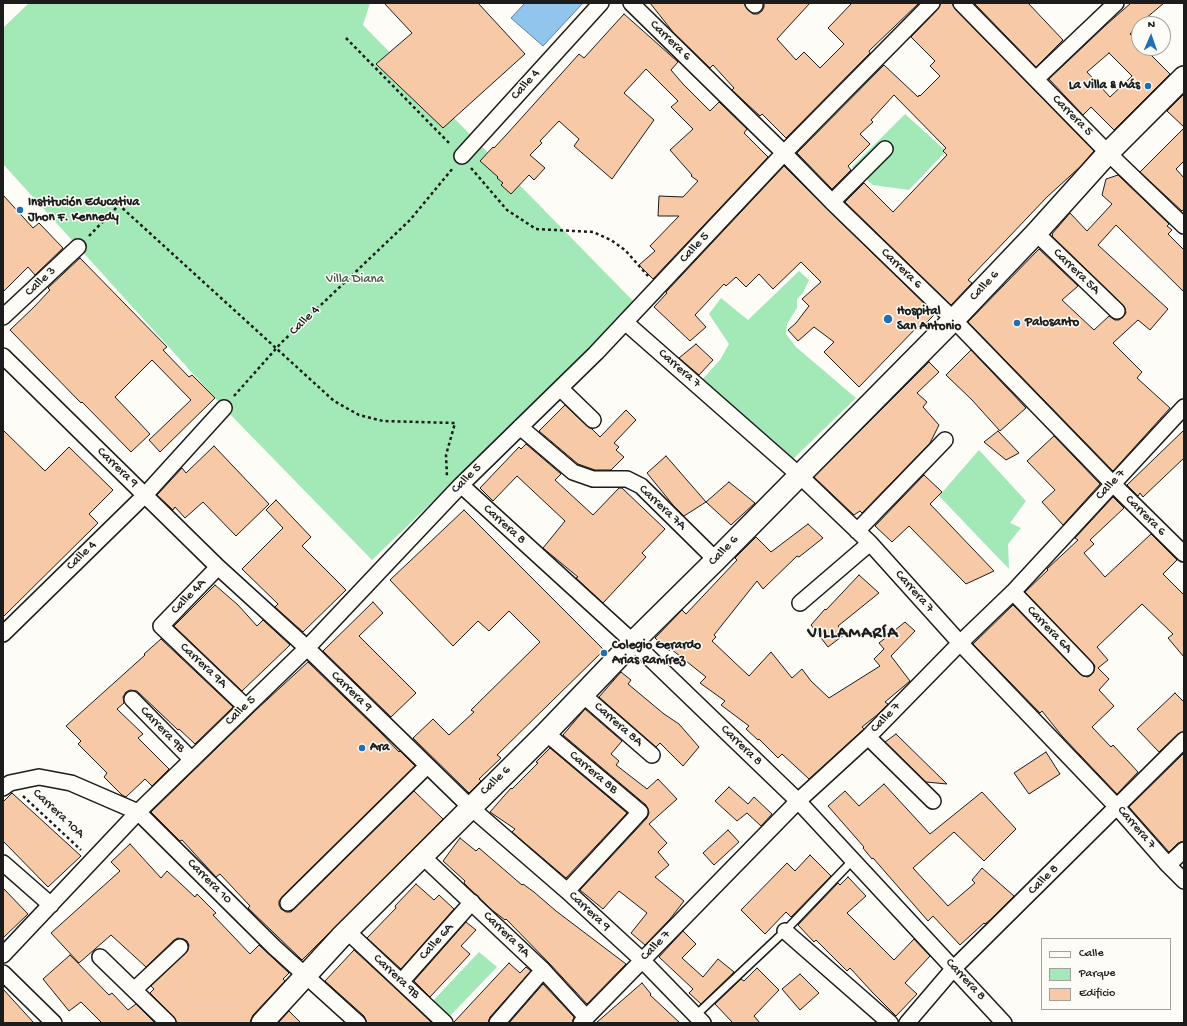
<!DOCTYPE html>
<meta charset="utf-8">
<style>
body{margin:0}
#map{position:relative;width:1187px;height:1026px;overflow:hidden;background:#fdfcf7;font-family:"Gochi Hand",sans-serif}
canvas{display:block}
.frame{position:absolute;inset:0;border:4px solid #1c1c1c;pointer-events:none}
.legend{position:absolute;left:1041px;top:938px;width:130px;height:72px;box-sizing:border-box;background:#fdfcf7;border:1px solid #a3a29f;margin:0;padding:5px 7px;list-style:none;font-size:12px;color:#1c1c1c}
.legend li{display:flex;align-items:center;gap:8px;height:20px}
.legend b{width:20px;border:1px solid #a3a29f}
.north{position:absolute;left:1131px;top:16px;width:40px;height:40px;box-sizing:border-box;background:#fdfcf7;border:1px solid #a3a29f;border-radius:50%;rotate:2deg;font-size:11px;font-weight:700;line-height:16px;text-align:center;color:#1c1c1c}
.north::after{content:'';display:block;margin:auto;width:14px;height:18px;background:#1f6fb2;clip-path:polygon(50% 0,100% 100%,50% 72%,0 100%)}
</style>
<div id="map">
<canvas width="1187" height="1026"></canvas>
<div class="frame"></div>
<ul class="legend">
<li><b style="height:5px;background:#fdfcf7"></b>Calle</li>
<li><b style="height:11px;background:#a2e9b7"></b>Parque</li>
<li><b style="height:11px;background:#f7c9a6"></b>Edificio</li>
</ul>
<div class="north">N</div>
</div>
<script>
const ctx = document.querySelector('canvas').getContext('2d');
ctx.lineJoin = 'round';
function fill(path, color) { ctx.fillStyle = color; ctx.fill(path, 'evenodd'); }
const poly = rows => new Path2D(rows.map(r => 'M' + r).join(''));
function stroke(path, color, width, dash) { ctx.strokeStyle = color; ctx.lineWidth = width; ctx.lineCap = dash ? 'butt' : 'round'; ctx.setLineDash(dash || []); ctx.stroke(path); }
function drawText(font, color, halo, rows, align = 'center') {
  ctx.font = font + ' "Gochi Hand",sans-serif'; ctx.lineWidth = 3; ctx.setLineDash([]); ctx.textBaseline = 'middle'; ctx.strokeStyle = halo; ctx.fillStyle = color; for (const [text, x, y, turn = 0] of rows) {
    ctx.save(); ctx.translate(x, y); ctx.rotate((+turn || 0) * Math.PI / 180); ctx.textAlign = isNaN(turn) ? turn : align; if (halo) ctx.strokeText(text, 0, 0); ctx.fillText(text, 0, 0); ctx.restore();
  }
}
fill(poly([
 [29,3,370,3,363,25,637,305,372,560,224,408,3,164,3,28],
 [905,114,946,151,909,190,873,185,852,167],
 [799,271,809,280,803,293,797,299,797,308,787,324,786,334,796,347,856,398,791,461,699,383,720,360,729,344,709,314,721,298,748,320],
 [979,450,1026,501,1010,523,1021,528,1008,544,1009,569,939,496],
 [479,952,497,967,448,1018,431,1003]
]), '#a2e9b7');
const water = poly([
 [525,3,583,3,543,46,511,18,525,3]
]);
fill(water, '#91c5ee');
stroke(water, '#62819a', 1);
const building = poly([
 [384,3,478,3,525,54,443,128,376,64,412,33,384,3],
 [650,3,744,3,747,9,753,14,758,14,762,11,764,7,764,3,810,3,777,39,796,60,804,52,820,68,844,44,828,28,852,3,919,3,869,51,870,53,786,138,762,114,760,116,732,90,734,88,713,65,710,68,673,32,650,3],
 [941,3,952,3,955,9,1094,151,1081,166,1047,197,968,280,972,283,951,305,845,202,864,183,893,212,947,155,943,151,946,148,894,95,871,120,873,122,860,134,870,144,848,166,851,170,832,189,797,153,884,65,918,97,919,95,920,96,940,76,930,66,935,61,911,37,938,9,941,3],
 [974,3,1028,3,1063,40,1036,67,974,3],
 [1131,3,1164,3,1139,24,1130,34,1139,43,1139,48,1144,48,1170,74,1114,130,1091,107,1083,115,1049,79,1106,25,1131,3],
 [1109,53,1132,76,1110,97,1087,72,1109,53],
 [624,14,678,62,671,70,683,84,710,111,719,102,747,129,744,133,768,157,653,279,639,265,655,251,650,246,679,216,658,216,659,196,683,197,698,181,691,176,692,175,670,150,693,129,671,107,678,101,646,69,624,93,654,120,612,179,574,146,579,139,559,121,540,141,542,143,530,155,545,168,534,180,529,175,511,194,501,185,503,183,497,178,498,177,480,161,493,147,494,148,507,134,579,54,584,58,624,14],
 [1184,94,1184,127,1167,111,1184,94],
 [1184,128,1184,161,1176,169,1184,178,1184,209,1182,211,1140,172,1184,128],
 [784,166,826,208,935,314,924,325,921,323,859,387,824,352,834,342,814,327,798,341,788,330,796,323,809,306,802,299,821,282,801,262,773,289,759,274,746,287,736,277,726,286,724,284,695,315,706,327,690,341,654,307,667,293,666,292,784,166],
 [1118,175,1169,224,1167,226,1172,230,1168,234,1184,250,1184,292,1116,225,1098,245,1168,309,1150,330,1138,320,1113,343,1142,372,1137,378,1170,408,1113,471,968,322,1039,249,1078,286,1062,300,1094,330,1109,316,1115,320,1119,320,1123,317,1126,313,1125,308,1123,305,1052,236,1053,235,1052,234,1070,213,1087,231,1112,204,1102,195,1106,179,1118,175],
 [3,195,33,228,39,223,63,248,35,275,28,267,3,292,3,195],
 [80,258,167,347,163,350,189,377,192,375,215,398,160,452,149,440,191,400,152,360,115,397,150,434,131,452,82,402,81,403,10,330,34,307,50,290,48,288,80,258],
 [696,344,713,360,699,375,679,358,696,344],
 [971,350,1026,408,1000,431,972,400,946,375,971,350],
 [929,362,939,372,917,393,927,402,923,407,939,425,930,443,862,513,860,511,854,515,814,477,929,362],
 [565,405,587,426,592,429,600,437,626,410,636,420,614,443,619,447,616,450,624,457,611,470,595,470,578,464,539,431,565,405],
 [3,430,45,471,69,447,113,490,89,514,98,523,3,617,3,430],
 [1184,430,1184,458,1143,497,1140,493,1138,496,1127,485,1184,430],
 [998,431,1019,453,1006,460,984,442,998,431],
 [1054,436,1100,484,1063,525,1042,502,1055,490,1027,461,1054,436],
 [526,444,561,474,555,480,593,515,619,488,622,488,665,529,642,553,646,557,603,603,576,578,578,577,543,548,565,521,517,476,493,501,480,488,519,447,521,449,526,444],
 [214,446,269,504,236,536,203,502,185,518,175,507,173,510,157,495,182,468,186,473,214,446],
 [666,456,706,502,684,516,673,505,647,473,666,456],
 [924,475,942,492,930,504,994,571,966,584,909,526,892,542,875,526,924,475],
 [729,482,755,503,731,525,706,502,729,482],
 [1113,497,1124,508,1090,540,1094,544,1084,553,1105,577,1151,534,1177,560,1163,574,1184,595,1184,657,1168,638,1173,634,1142,604,1097,647,1108,660,1098,668,1109,679,1099,690,1114,706,1092,727,1111,747,1113,745,1138,772,1117,794,1062,736,1042,711,1040,713,973,644,1013,605,1080,674,1083,676,1088,677,1092,674,1094,671,1095,666,1092,662,1025,592,1048,570,1047,569,1078,540,1075,538,1113,497],
 [276,500,311,537,302,546,346,590,303,632,275,607,278,604,242,569,283,528,266,510,276,500],
 [464,510,604,650,497,755,501,758,479,779,481,781,469,793,413,738,433,719,449,735,474,712,471,710,540,642,509,611,489,631,478,621,453,646,390,580,464,510],
 [808,524,823,538,799,557,797,556,763,589,757,581,714,635,716,637,712,641,749,676,771,652,792,678,802,669,811,681,829,698,880,666,874,659,884,649,879,643,905,622,915,631,891,656,910,681,885,702,888,704,877,715,862,727,864,729,809,779,782,754,778,758,759,739,758,740,746,729,749,726,721,705,725,701,700,683,706,677,671,649,669,651,655,638,682,610,686,614,737,560,735,558,756,537,771,552,808,524],
 [859,575,879,593,838,626,845,634,828,647,811,625,825,609,826,610,859,575],
 [215,585,238,605,257,626,263,620,290,645,242,691,174,626,215,585],
 [373,602,383,613,359,636,416,693,391,717,323,651,373,602],
 [161,639,233,707,195,744,179,729,178,730,137,691,130,690,126,692,123,697,124,703,117,709,143,734,138,738,169,769,152,786,145,779,126,797,122,795,104,777,107,773,78,744,81,741,66,726,145,655,144,654,161,639],
 [308,662,381,733,399,752,400,751,415,766,282,897,279,901,279,905,281,909,286,912,291,912,294,909,414,791,443,819,302,960,248,908,250,906,220,874,216,877,182,840,180,841,151,812,255,711,308,662],
 [621,672,631,680,628,684,664,714,679,724,699,747,683,766,660,743,656,747,599,697,621,672],
 [1175,693,1184,702,1184,731,1178,734,1159,752,1137,729,1175,693],
 [585,709,622,741,611,754,619,761,616,765,647,789,658,779,677,799,649,824,667,843,658,852,669,865,655,877,684,901,670,919,645,945,631,933,647,913,619,891,603,909,580,890,647,818,649,813,648,809,646,805,563,735,585,709],
 [896,734,947,784,926,782,885,742,896,734],
 [550,748,627,813,566,878,512,832,515,829,490,812,511,788,512,789,538,763,536,762,550,748],
 [1046,752,1060,774,1029,794,1014,773,1046,752],
 [1184,753,1184,841,1178,843,1169,852,1129,807,1184,753],
 [884,784,930,834,982,792,1016,829,984,861,954,832,913,868,948,906,975,883,972,880,982,868,1014,896,990,920,985,924,984,923,960,945,933,916,928,921,873,858,872,859,863,848,864,847,828,806,845,791,859,806,884,784],
 [729,787,748,804,754,797,772,814,761,826,747,813,737,821,715,801,729,787],
 [12,793,81,856,48,887,3,841,3,802,12,793],
 [728,830,739,842,714,865,703,853,728,830],
 [460,838,476,851,479,848,522,885,523,884,534,892,556,911,626,964,587,1004,550,964,506,919,505,920,492,910,467,886,464,883,465,881,443,861,460,838],
 [130,844,161,878,167,871,195,897,197,894,216,913,213,915,250,954,259,945,289,973,283,979,285,981,253,1015,250,1023,177,1023,174,1017,150,993,154,989,151,986,188,950,189,945,187,941,183,939,178,938,174,940,146,967,111,935,79,963,51,933,120,871,111,862,130,844],
 [810,855,831,876,791,917,786,912,765,934,741,910,787,863,795,871,810,855],
 [848,877,866,896,847,913,894,960,914,939,930,956,905,983,917,994,896,1016,873,993,850,968,847,971,816,940,814,942,798,925,838,883,840,885,848,877],
 [416,884,434,900,439,895,454,909,401,969,367,938,396,908,395,906,416,884],
 [3,888,28,914,3,938,3,888],
 [466,922,476,930,461,946,470,954,430,997,414,981,466,922],
 [683,931,696,944,682,958,703,977,718,959,734,972,701,1004,689,993,693,989,659,957,683,931],
 [354,950,395,988,432,1023,367,1023,364,1016,325,981,354,950],
 [70,955,109,995,112,993,128,1010,136,1004,155,1023,102,1023,81,1002,69,1011,43,979,70,955],
 [509,963,520,973,526,967,531,971,490,1017,488,1023,454,1023,454,1022,509,963],
 [757,968,779,990,754,1016,760,1023,733,1023,715,1004,741,979,744,981,757,968],
 [800,974,819,993,800,1010,782,989,800,974],
 [642,983,651,994,650,995,680,1023,596,1023,642,983],
 [543,984,574,1017,572,1023,509,1023,543,984],
 [3,989,34,1023,3,1023,3,989],
 [289,1011,301,1023,278,1023,289,1011]
]);
fill(building, '#f7c9a6');
stroke(building, '#1c1c1c', 1);
const service = poly([
 [696,1015,785,931,853,860]
]);
const minor = poly([
 [631,3,784,153,832,202,953,319,1112,483,1184,554],
 [753,3,755,5],
 [961,3,1108,153,1184,226],
 [1036,79,1116,3],
 [462,156,601,3],
 [832,202,885,149],
 [1036,233,1117,311],
 [3,317,78,247],
 [625,322,799,475,870,543,960,643,1117,807,1168,865,1184,881],
 [3,356,218,567,307,648,470,807,567,891,642,960,703,1023],
 [561,389,593,420],
 [520,427,573,472,593,479,627,479,641,486,716,560],
 [461,485,633,642,798,801,1004,1023],
 [857,531,945,440],
 [218,567,161,626,246,707],
 [1013,592,1086,668],
 [800,603,870,543],
 [3,634,145,495,224,408],
 [583,695,652,755],
 [132,699,192,760],
 [546,733,640,812,567,891],
 [868,737,933,801],
 [3,788,10,783,39,777,71,783,138,812,274,947,358,1023],
 [422,856,543,970,586,1017],
 [3,863,51,905],
 [1168,865,1184,850],
 [288,903,427,766],
 [347,931,445,1023],
 [785,931,890,1023],
 [3,955,138,812,307,648,461,485,596,353,784,153,932,3],
 [100,957,168,1023],
 [3,973,54,1023],
 [401,982,472,902],
 [134,990,180,947],
 [497,1023,543,970],
 [581,1023,798,801,868,737,960,643,1013,592,1184,407],
 [907,1023,954,968,1184,740]
]);
const secondary = poly([
 [262,1023,341,937,546,733,633,642,716,560,961,312,1036,233,1108,153,1184,77]
]);
stroke(service, '#1c1c1c', 10);
stroke(minor, '#1c1c1c', 18);
stroke(secondary, '#1c1c1c', 24);
stroke(poly([
 [346,38,451,145],
 [471,168,507,210,536,229,593,232,611,240,625,250,648,276],
 [89,236,119,205,334,401,359,415,383,421,455,423,446,455,447,477],
 [234,396,281,343,410,220,453,168],
 [23,796,81,850]
]), '#1c1c1c', 2.5, [3, 3]);
stroke(service, '#fdfcf7', 7);
stroke(minor, '#fdfcf7', 15);
stroke(secondary, '#fdfcf7', 21);
for (const [x, y, r, color] of [
 [1148,86,4,"#1f6fb2"],
 [20,210,4,"#1f6fb2"],
 [888,319,5,"#1f6fb2"],
 [1017,323,4,"#1f6fb2"],
 [604,653,4,"#1f6fb2"],
 [362,748,4,"#1f6fb2"]
]) { const dot = new Path2D(); dot.arc(x, y, r, 0, 2 * Math.PI); ctx.fillStyle = color; ctx.fill(dot); stroke(dot, '#fdfcf7', 1.5); }
drawText('13px', '#1c1c1c', '#fdfcf7', [
 ["Carrera 6",670,41,44],
 ["Calle 4",526,85,-48],
 ["Carrera 5",1072,116,45],
 ["Calle 5",695,248,-47],
 ["Carrera 6",901,269,44],
 ["Carrera 5A",1076,272,44],
 ["Calle 3",41,282,-43],
 ["Calle 6",985,286,-47],
 ["Calle 4",305,321,-44],
 ["Carrera 7",679,369,41],
 ["Carrera 9",117,468,44],
 ["Calle 5",467,479,-45],
 ["Calle 7",1111,485,-47],
 ["Carrera 7A",662,508,43],
 ["Carrera 6",1145,516,45],
 ["Carrera 8",504,525,42],
 ["Calle 6",724,551,-46],
 ["Calle 4",82,556,-44],
 ["Carrera 7",914,592,48],
 ["Calle 4A",189,597,-46],
 ["Carrera 6A",1049,630,46],
 ["Carrera 9A",203,666,43],
 ["Carrera 9",351,692,44],
 ["Calle 5",241,711,-44],
 ["Calle 7",886,718,-46],
 ["Carrera 8A",618,725,41],
 ["Carrera 9B",162,730,46],
 ["Carrera 8",741,746,44],
 ["Carrera 8B",593,773,40],
 ["Calle 6",496,781,-44],
 ["Carrera 10A",58,814,43],
 ["Carrera 7",1136,828,49],
 ["Calle 8",1044,880,-45],
 ["Carrera 10",209,882,45],
 ["Carrera 9",589,912,43],
 ["Carrera 9A",506,935,44],
 ["Calle 6A",437,942,-48],
 ["Calle 7",656,946,-46],
 ["Carrera 9B",396,977,43],
 ["Carrera 8",965,980,47]
]);
drawText('bold 13px', '#1c1c1c', '#fdfcf7', [
 ["La Villa & Más",1140,86,"right"],
 ["Institución Educativa",28,203],
 ["Jhon F. Kennedy",28,218],
 ["Hospital",897,312],
 ["San Antonio",897,327],
 ["Palosanto",1025,323],
 ["Colegio Gerardo",612,646],
 ["Arias Ramírez",612,661],
 ["Ara",370,748]
], 'left');
drawText('13px', '#445a4a', '#fdfcf7', [
 ["Villa Diana",355,280]
]);
ctx.letterSpacing = '1px';
drawText('bold 17px', '#1c1c1c', '#fdfcf7', [
 ["VILLAMARÍA",853,634]
]);
ctx.letterSpacing = '0px';
</script>
